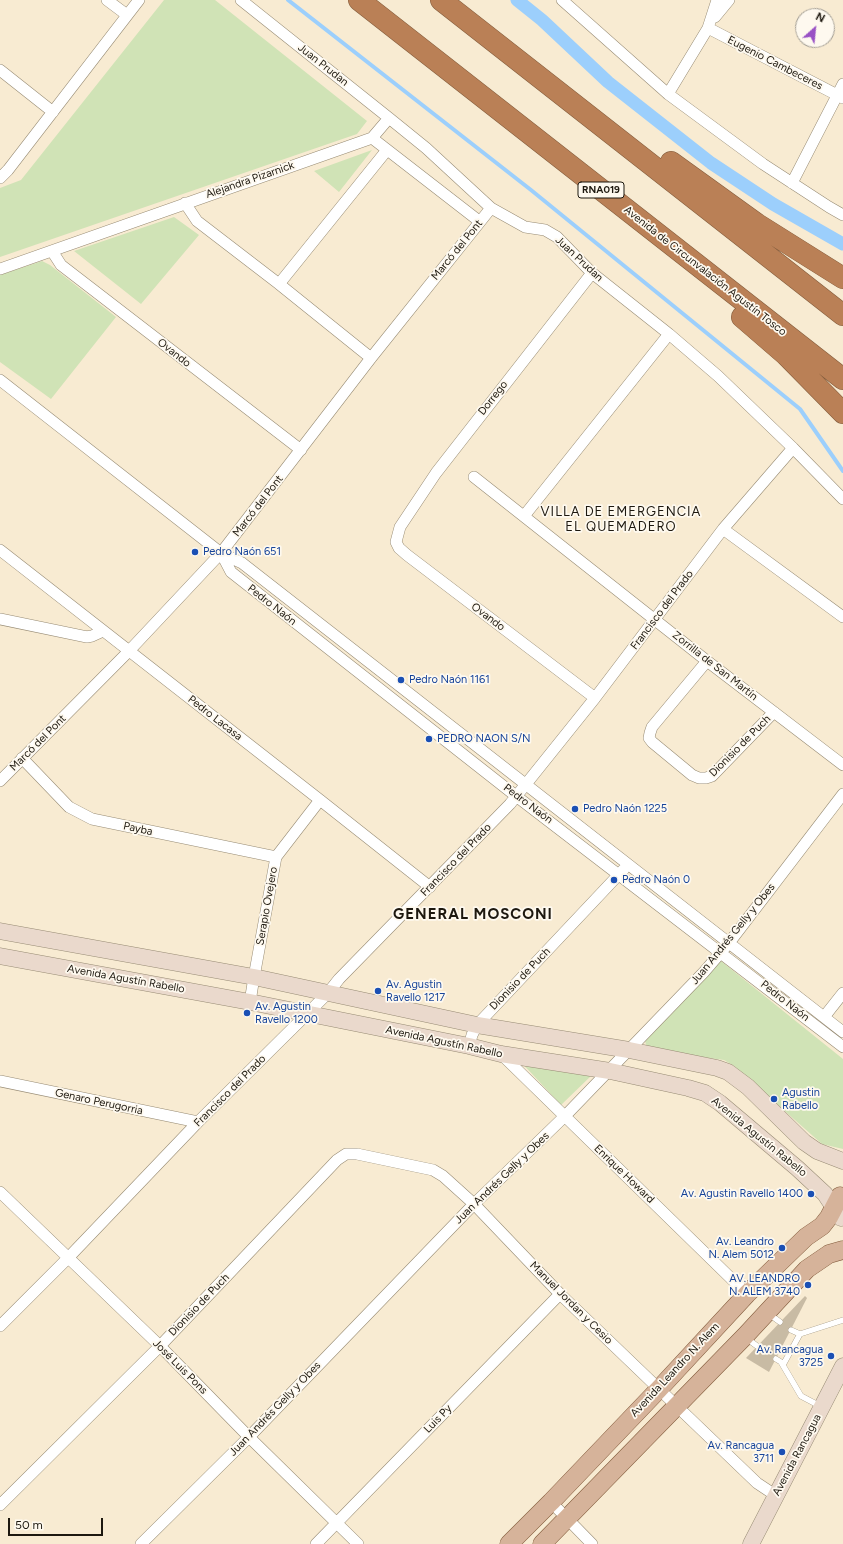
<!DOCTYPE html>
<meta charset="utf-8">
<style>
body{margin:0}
#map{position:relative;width:843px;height:1544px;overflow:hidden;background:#f8ebd2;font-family:Figtree,sans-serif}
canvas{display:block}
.north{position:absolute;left:795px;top:8px;width:40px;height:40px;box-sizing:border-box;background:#fef9ef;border:1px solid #a49f95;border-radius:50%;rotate:27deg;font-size:11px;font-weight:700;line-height:16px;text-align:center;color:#1d180f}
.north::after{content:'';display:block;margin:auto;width:14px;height:18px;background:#9951c5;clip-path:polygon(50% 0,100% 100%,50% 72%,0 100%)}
.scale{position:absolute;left:8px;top:1518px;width:95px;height:18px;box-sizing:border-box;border:2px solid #1d180f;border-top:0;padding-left:5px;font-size:12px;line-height:14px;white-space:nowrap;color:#1d180f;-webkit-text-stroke:3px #fef9ef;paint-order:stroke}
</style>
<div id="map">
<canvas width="843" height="1544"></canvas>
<div class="north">N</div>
<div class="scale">50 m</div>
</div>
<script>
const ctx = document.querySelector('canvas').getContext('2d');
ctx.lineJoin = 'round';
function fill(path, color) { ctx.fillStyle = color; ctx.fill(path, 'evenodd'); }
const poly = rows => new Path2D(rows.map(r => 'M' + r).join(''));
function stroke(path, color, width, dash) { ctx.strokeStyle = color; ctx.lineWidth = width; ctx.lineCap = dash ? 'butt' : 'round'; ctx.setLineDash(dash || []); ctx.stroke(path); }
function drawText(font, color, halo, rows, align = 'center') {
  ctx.font = font + ' Figtree,sans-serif'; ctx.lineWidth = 3.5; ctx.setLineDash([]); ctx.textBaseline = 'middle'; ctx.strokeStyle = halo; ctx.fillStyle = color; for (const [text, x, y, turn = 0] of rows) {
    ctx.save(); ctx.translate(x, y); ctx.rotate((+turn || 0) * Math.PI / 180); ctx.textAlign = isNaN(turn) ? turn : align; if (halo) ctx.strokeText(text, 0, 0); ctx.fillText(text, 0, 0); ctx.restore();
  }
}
fill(poly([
 [164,0,215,0,367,121,357,134,0,257,0,188,21,180],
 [372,150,339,192,314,171],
 [174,217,199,235,141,304,74,251],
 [42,261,50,265,116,317,51,399,0,362,0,275],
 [721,961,843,1059,843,1149,822,1144,734,1066,724,1060,649,1050,646,1045,645,1040],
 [520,1061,592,1075,561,1105]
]), '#d0e3b6');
stroke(poly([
 [288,0,531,190,800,409,843,471]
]), '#9ccffc', 4);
stroke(poly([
 [517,0,542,20,608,82,711,163,773,204,843,244]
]), '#9ccffc', 13);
fill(poly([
 [805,1296,807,1298,769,1372,746,1358]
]), '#c8bba4');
const service = poly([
 [769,1314,780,1322],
 [791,1330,800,1334,843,1320],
 [746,1338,757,1346],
 [776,1359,781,1362,801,1396,820,1406],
 [783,1365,800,1334]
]);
const minor = poly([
 [107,0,127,15],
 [241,0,389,118,426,148,491,208,525,227,545,230,557,237,592,273,669,334,718,376,793,448,843,499],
 [562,0,668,94,763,164,829,207,843,215],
 [715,17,729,0],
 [708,28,843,98],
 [0,70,53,112],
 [668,94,708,28,717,0],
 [372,138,479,221],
 [372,138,389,118],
 [0,178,8,170,139,0],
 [792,183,843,84],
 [185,203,197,221,279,284,371,358],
 [52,251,61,265,301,450],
 [0,269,372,138],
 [592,273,436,473,400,527,396,542,399,548,407,555,595,698],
 [279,284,387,150],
 [0,380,221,553,242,563,843,1032],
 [474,477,707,661,843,765],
 [524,516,669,334],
 [723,529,843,617],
 [0,550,320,800,430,887],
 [221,553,231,572,516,796,843,1047],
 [0,619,87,637,92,636,103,631],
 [707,661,652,727,650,733,649,738,652,742,692,775,699,778,706,778,712,776,774,712],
 [22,758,69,807,92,819,276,857],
 [0,781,129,651,221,553,371,358,491,208],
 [250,1002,254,977,276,857,320,800],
 [824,1017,843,993],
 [469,1046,472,1035,477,1025,624,869],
 [501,1054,747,1294],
 [0,1081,198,1122],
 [0,1192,160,1346,249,1437,358,1544],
 [0,1326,68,1258,198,1122,307,1014,328,993,339,979,510,804,595,698,723,529,793,448],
 [551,1502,592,1544],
 [0,1505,160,1346,337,1160,346,1154,357,1154,433,1170,443,1176,474,1204,560,1294,757,1483,775,1495],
 [141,1544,249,1437,474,1204,565,1116,704,972,729,943,843,794],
 [316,1544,560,1294]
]);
const secondary = poly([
 [0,931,254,977,477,1025,629,1050,717,1068,728,1072,748,1087,804,1142,817,1151,843,1161],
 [0,956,250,1002,469,1046,501,1054,610,1071,688,1088,705,1093,720,1103,797,1168,825,1194,841,1218],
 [751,1544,843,1366]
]);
const primary = poly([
 [509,1544,551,1502,659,1389,747,1294,806,1237,822,1226,829,1217,840,1196],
 [542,1544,745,1336,807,1269,829,1254,843,1250]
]);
const motorway = poly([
 [359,0,843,379],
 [441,0,843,315],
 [671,162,757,224,843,278],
 [742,317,786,355,843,413]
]);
stroke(service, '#978b74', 6);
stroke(minor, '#978b74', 12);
stroke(secondary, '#978b74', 17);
stroke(primary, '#835c3d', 19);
stroke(motorway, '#835c3d', 22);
stroke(service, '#fff', 5.5);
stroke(minor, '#fff', 11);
stroke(secondary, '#ead9cc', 16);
stroke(primary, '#d6b39a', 18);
stroke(motorway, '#ba8056', 21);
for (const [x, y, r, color] of [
 [195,552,4,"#1a4fb4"],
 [401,680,4,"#1a4fb4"],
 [429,739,4,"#1a4fb4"],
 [575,809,4,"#1a4fb4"],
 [614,880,4,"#1a4fb4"],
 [378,991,4,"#1a4fb4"],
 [247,1013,4,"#1a4fb4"],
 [774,1099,4,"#1a4fb4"],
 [811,1194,4,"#1a4fb4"],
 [782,1248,4,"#1a4fb4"],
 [808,1285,4,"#1a4fb4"],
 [831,1356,4,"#1a4fb4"],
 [782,1452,4,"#1a4fb4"]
]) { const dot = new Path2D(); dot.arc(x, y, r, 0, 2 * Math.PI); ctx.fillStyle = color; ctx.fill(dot); stroke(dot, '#fef9ef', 1.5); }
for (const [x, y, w] of [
 [601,190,46]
]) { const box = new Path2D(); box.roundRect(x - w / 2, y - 8, w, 16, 3); ctx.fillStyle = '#fef9ef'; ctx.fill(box); stroke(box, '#1d180f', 1); }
drawText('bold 10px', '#1d180f', null, [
 ["RNA019",601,190]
]);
drawText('11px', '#1d180f', '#fef9ef', [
 ["Eugenio Cambeceres",775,63,27],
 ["Juan Prudan",323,65,38],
 ["Alejandra Pizarnick",250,180,-19],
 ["Marcó del Pont",457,250,-51],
 ["Juan Prudan",579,259,43],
 ["Avenida de Circunvalación Agustín Tosco",705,271,38],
 ["Ovando",174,353,38],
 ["Dorrego",493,398,-52],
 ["Marcó del Pont",258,506,-52],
 ["Pedro Naón",272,605,38],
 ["Francisco del Prado",662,610,-53],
 ["Ovando",488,617,37],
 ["Zorrilla de San Martín",715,666,38],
 ["Pedro Lacasa",215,718,38],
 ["Marcó del Pont",38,743,-45],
 ["Dionisio de Puch",740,746,-45],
 ["Pedro Naón",528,804,37],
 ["Payba",138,829,12],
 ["Francisco del Prado",456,860,-46],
 ["Serapio Ovejero",267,906,-80],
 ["Juan Andrés Gelly y Obes",733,934,-51],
 ["Avenida Agustín Rabello",126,979,10],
 ["Dionisio de Puch",520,979,-46],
 ["Pedro Naón",785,1001,38],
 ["Avenida Agustín Rabello",444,1042,12],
 ["Francisco del Prado",230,1091,-45],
 ["Genaro Perugorria",99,1102,12],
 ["Avenida Agustín Rabello",759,1137,39],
 ["Enrique Howard",624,1174,44],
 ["Juan Andrés Gelly y Obes",502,1178,-44],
 ["Manuel Jordan y Cesio",571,1303,45],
 ["Dionisio de Puch",199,1305,-46],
 ["José Luis Pons",180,1367,45],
 ["Avenida Leandro N. Alem",675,1370,-47],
 ["Juan Andrés Gelly y Obes",275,1409,-46],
 ["Luis Py",438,1419,-46],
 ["Avenida Rancagua",797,1455,-62]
]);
drawText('11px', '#164399', '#fef9ef', [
 ["Pedro Naón 651",203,552],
 ["Pedro Naón 1161",409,680],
 ["PEDRO NAON S/N",437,739],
 ["Pedro Naón 1225",583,809],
 ["Pedro Naón 0",622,880],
 ["Av. Agustin",386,985],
 ["Ravello 1217",386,998],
 ["Av. Agustin",255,1007],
 ["Ravello 1200",255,1020],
 ["Agustin",782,1093],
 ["Rabello",782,1106],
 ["Av. Agustin Ravello 1400",803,1194,"right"],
 ["Av. Leandro",774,1242,"right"],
 ["N. Alem 5012",774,1255,"right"],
 ["AV. LEANDRO",800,1279,"right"],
 ["N. ALEM 3740",800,1292,"right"],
 ["Av. Rancagua",823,1350,"right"],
 ["3725",823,1363,"right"],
 ["Av. Rancagua",774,1446,"right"],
 ["3711",774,1459,"right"]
], 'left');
ctx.letterSpacing = '1px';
drawText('13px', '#1d180f', '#fef9ef', [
 ["VILLA DE EMERGENCIA",621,512],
 ["EL QUEMADERO",621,527]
]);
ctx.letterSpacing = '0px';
ctx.letterSpacing = '1px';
drawText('bold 15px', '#1d180f', '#fef9ef', [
 ["GENERAL MOSCONI",473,915]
]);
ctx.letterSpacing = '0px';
</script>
